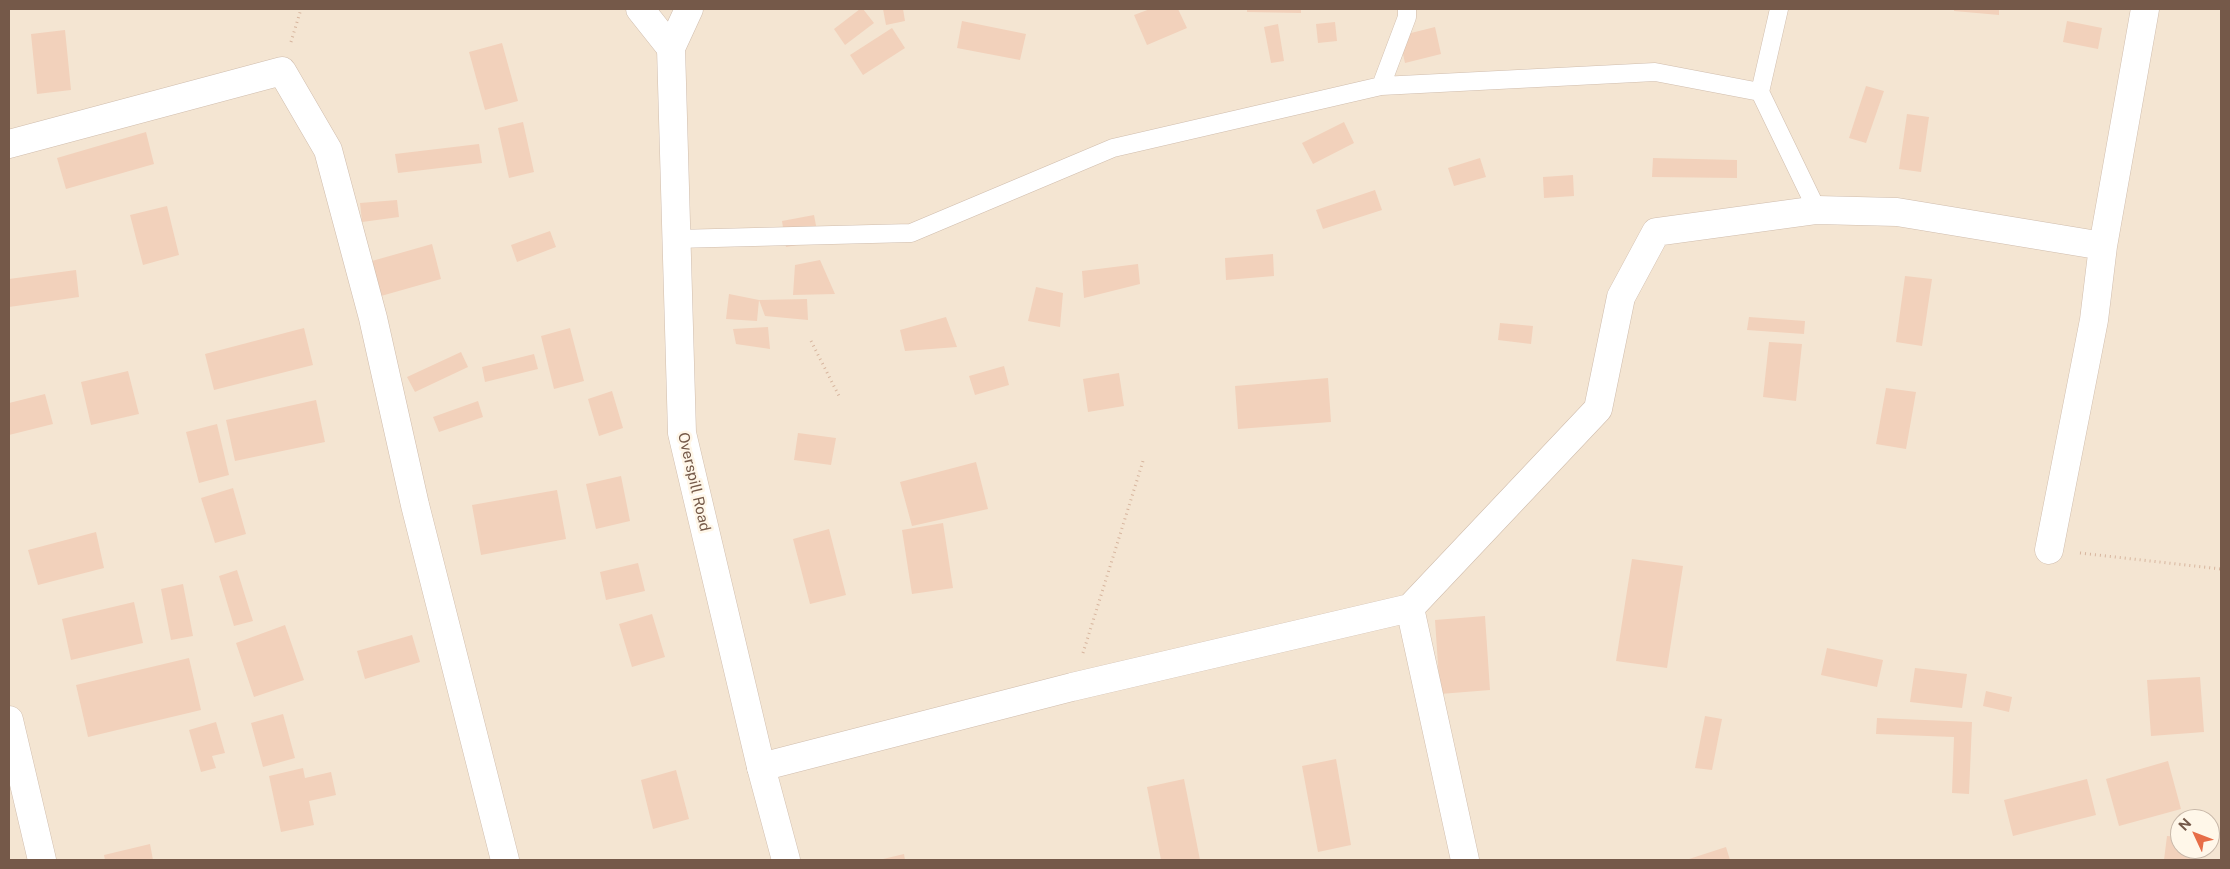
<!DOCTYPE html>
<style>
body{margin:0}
#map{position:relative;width:2230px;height:869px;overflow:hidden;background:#fcf3e3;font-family:"Public Sans",sans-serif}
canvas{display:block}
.frame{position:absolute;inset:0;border:10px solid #755949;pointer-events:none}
.north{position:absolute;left:2170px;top:809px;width:50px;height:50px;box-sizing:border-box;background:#fff7e9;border:1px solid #c8b8a9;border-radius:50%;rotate:313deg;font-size:14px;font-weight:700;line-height:20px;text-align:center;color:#755949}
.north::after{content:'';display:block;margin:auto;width:18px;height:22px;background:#e76d47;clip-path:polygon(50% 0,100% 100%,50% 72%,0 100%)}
</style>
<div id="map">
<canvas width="2230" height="869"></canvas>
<div class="frame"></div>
<div class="north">N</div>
</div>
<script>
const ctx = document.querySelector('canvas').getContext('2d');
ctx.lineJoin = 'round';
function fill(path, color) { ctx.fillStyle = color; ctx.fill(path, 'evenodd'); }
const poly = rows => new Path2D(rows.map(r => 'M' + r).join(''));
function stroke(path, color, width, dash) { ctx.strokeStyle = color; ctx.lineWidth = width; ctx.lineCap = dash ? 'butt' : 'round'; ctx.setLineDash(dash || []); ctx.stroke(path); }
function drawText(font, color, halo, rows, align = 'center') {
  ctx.font = font + ' "Public Sans",sans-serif'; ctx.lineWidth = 5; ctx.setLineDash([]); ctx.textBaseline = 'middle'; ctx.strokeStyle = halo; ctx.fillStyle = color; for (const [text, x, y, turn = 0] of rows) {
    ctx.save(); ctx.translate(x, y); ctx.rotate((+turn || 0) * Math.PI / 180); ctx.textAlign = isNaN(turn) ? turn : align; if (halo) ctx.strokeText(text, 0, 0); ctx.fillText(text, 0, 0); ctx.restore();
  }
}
fill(poly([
 [9,9,2221,9,2221,860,9,860],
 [2180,819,2210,819,2210,849,2180,849]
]), '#f4e5d2');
fill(poly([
 [860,9,863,9,874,23,845,45,834,29],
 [883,9,903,9,905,21,886,25],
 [1150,9,1178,9,1187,28,1147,45,1134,15],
 [1247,9,1301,9,1301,13,1247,12],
 [1954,9,1999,9,1999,15,1954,11],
 [962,21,1026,34,1020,60,957,48],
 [2067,21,2102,28,2098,49,2063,42],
 [1335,22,1337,41,1318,43,1316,24],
 [1278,24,1284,61,1271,63,1264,27],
 [1435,27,1441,54,1405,63,1399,36],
 [892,28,905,48,863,75,850,55],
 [65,30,71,90,37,94,31,34],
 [502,43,518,101,485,110,469,52],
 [1866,86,1884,91,1866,143,1849,138],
 [1907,114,1929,117,1921,172,1899,169],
 [523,122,534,172,509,178,498,128],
 [1344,122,1354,143,1313,164,1302,143],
 [146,132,154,164,66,189,57,158],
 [479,144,482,163,398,173,395,154],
 [1480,158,1486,177,1454,186,1448,168],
 [1653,158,1737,160,1737,178,1652,177],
 [1573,175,1574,196,1544,198,1543,177],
 [1375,190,1382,210,1323,229,1316,210],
 [397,200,399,217,362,222,360,203],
 [167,206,179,255,143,265,130,215],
 [814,215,819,241,786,247,782,221],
 [550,231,556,247,517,262,511,245],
 [432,244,441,279,381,296,372,261],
 [1273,254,1274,276,1226,280,1225,258],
 [820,260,835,294,793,295,795,265],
 [1138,264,1140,284,1084,298,1082,271],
 [76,270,79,297,9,307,9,279],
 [1905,276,1932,279,1922,346,1896,342],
 [1036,287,1063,293,1060,327,1028,321],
 [729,294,759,300,757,321,726,319],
 [807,299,808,320,765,316,759,300],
 [946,317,957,347,905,351,900,330],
 [1749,317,1805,321,1804,334,1747,330],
 [1500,323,1533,326,1531,344,1498,340],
 [768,327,770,349,736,344,733,329],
 [304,328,313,365,214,390,205,354],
 [570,328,584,381,554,389,541,336],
 [1769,342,1802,344,1796,401,1763,397],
 [461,352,468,367,415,392,407,377],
 [534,354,538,369,485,382,482,367],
 [1004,366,1009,385,975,395,969,376],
 [128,371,139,414,91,425,81,382],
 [1119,373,1124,406,1088,412,1083,379],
 [1328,378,1331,422,1238,429,1235,386],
 [1886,388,1916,392,1906,449,1876,444],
 [612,391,623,428,599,436,588,399],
 [45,394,53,424,9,435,9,403],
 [316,400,325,442,235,461,226,420],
 [478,401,483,417,439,432,433,417],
 [217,424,229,475,199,483,186,432],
 [798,433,836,438,831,465,794,460],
 [976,462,988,509,912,526,900,482],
 [621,476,630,521,596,529,586,484],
 [233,488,246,534,215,543,201,498],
 [557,490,566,539,481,555,472,505],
 [943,523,953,588,912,594,902,530],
 [829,529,846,595,810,604,793,539],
 [96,532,104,568,38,585,28,550],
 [1632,559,1683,566,1667,668,1616,661],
 [638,563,645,591,606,600,600,572],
 [237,570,253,621,234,626,219,576],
 [183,584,193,636,171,640,161,589],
 [134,602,143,643,71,660,62,619],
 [652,614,665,657,632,667,619,624],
 [1485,616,1490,690,1440,694,1435,620],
 [285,625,304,680,254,697,236,643],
 [412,635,420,662,365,679,357,651],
 [1827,648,1883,660,1877,687,1821,675],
 [189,658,201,710,88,737,76,685],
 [1915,668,1967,674,1962,708,1910,702],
 [2200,677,2204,732,2151,736,2147,680],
 [1986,691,2012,697,2009,712,1983,706],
 [283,714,295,758,263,767,251,723],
 [1705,716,1722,719,1712,770,1695,768],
 [1877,718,1972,722,1969,794,1952,793,1954,737,1876,734],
 [216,722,225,753,212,756,216,768,201,772,189,730],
 [1336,759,1351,845,1318,852,1302,766],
 [2168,761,2181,809,2119,826,2106,779],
 [303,768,305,778,331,772,336,795,309,801,314,825,281,832,269,776],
 [676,770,689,819,653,829,641,780],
 [1184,779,1200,860,1161,860,1147,787],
 [2087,779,2096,815,2013,836,2004,800],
 [2167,836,2180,837,2180,849,2196,849,2194,860,2164,860],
 [150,844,153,860,105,860,104,855],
 [1726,847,1730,860,1686,860],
 [904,854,905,860,879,860]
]), '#f2d1bb');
const service = poly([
 [1779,9,1760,92,1817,210],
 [1381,86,1407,17,1407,9],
 [676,239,911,233,1113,148,1381,86,1655,72,1760,92]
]);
const minor = poly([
 [640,9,671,48],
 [9,144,282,71,328,150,373,318,415,505,505,860],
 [2049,550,2094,320,2103,246,2145,9],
 [1410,608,1598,409,1621,297,1656,232,1817,210,1897,212,2103,246],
 [9,720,42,860],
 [761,767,1072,687,1410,608,1465,860]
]);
const tertiary = poly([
 [689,9,671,48,682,433,761,767,786,860]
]);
stroke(service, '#d0bdad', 19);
stroke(minor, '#d0bdad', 29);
stroke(tertiary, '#d0bdad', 29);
stroke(poly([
 [291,42,301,9],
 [811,341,840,398],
 [2080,553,2221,569],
 [1083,653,1143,461]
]), '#d7b59e', 3, [1, 4]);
stroke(service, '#fff', 18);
stroke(minor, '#fff', 28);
stroke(tertiary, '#fff', 28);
drawText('15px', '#755949', '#fff7e9', [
 ["Overspill Road",694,482,77]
]);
</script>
